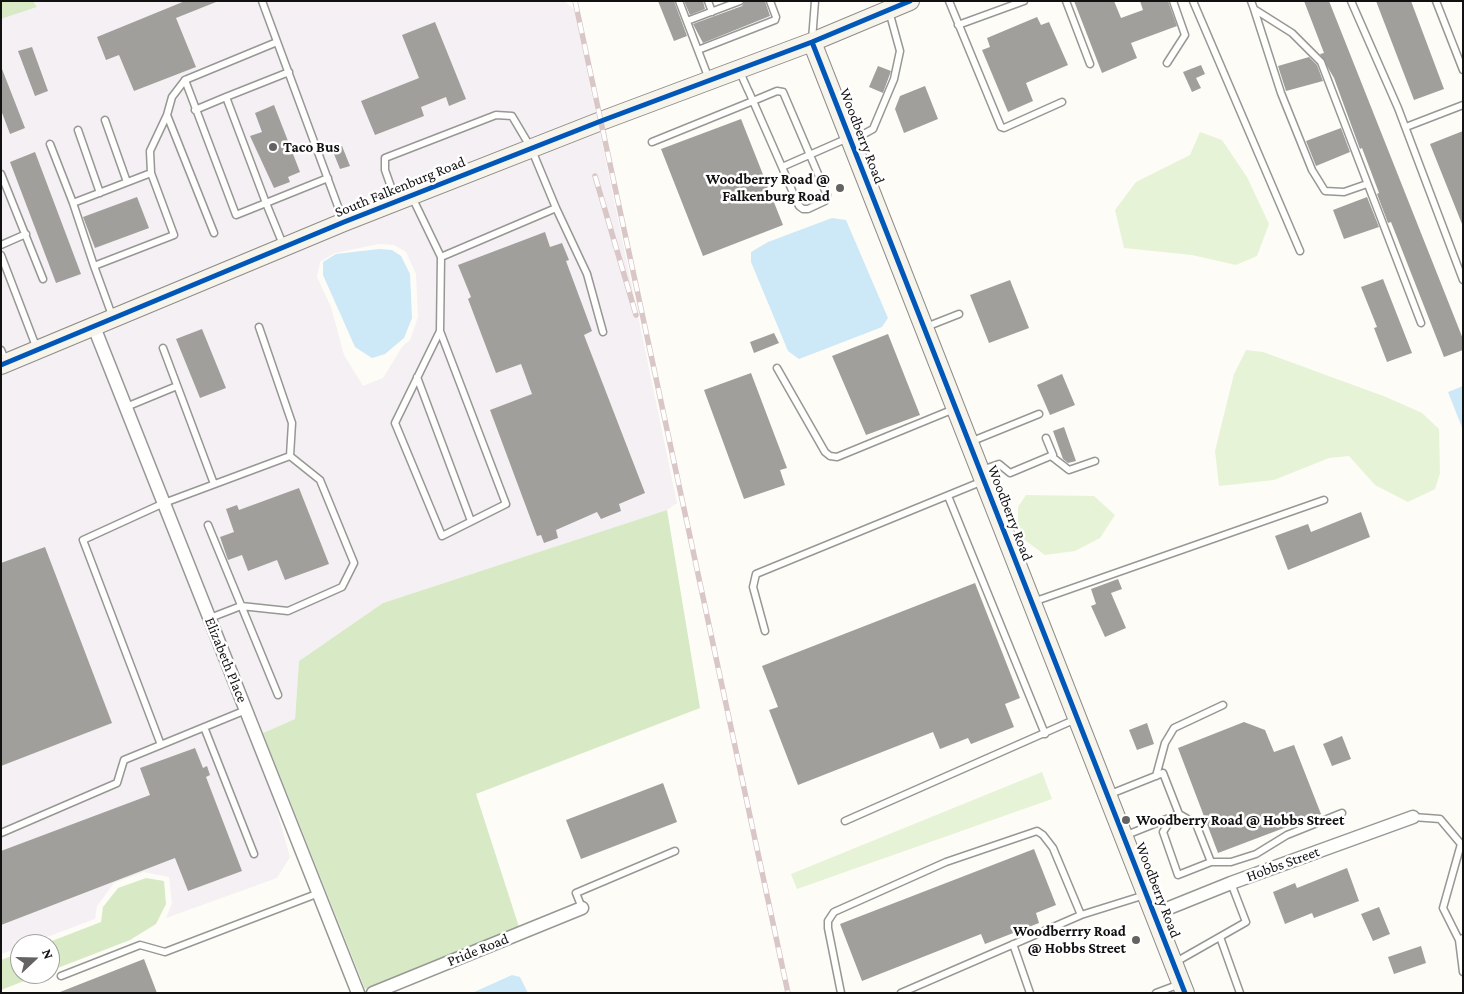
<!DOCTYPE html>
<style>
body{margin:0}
#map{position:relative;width:1464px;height:994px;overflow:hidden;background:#fdfcf7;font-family:"Crimson Pro",serif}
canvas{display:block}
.frame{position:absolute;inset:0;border:2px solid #111;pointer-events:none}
.north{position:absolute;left:10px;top:934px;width:50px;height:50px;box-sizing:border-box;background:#fff;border:1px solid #a0a0a0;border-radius:50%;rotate:69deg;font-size:14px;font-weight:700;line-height:20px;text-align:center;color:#111}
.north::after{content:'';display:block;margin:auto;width:18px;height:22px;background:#646362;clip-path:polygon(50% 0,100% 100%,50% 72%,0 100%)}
</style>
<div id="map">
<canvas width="1464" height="994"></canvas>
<div class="frame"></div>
<div class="north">N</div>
</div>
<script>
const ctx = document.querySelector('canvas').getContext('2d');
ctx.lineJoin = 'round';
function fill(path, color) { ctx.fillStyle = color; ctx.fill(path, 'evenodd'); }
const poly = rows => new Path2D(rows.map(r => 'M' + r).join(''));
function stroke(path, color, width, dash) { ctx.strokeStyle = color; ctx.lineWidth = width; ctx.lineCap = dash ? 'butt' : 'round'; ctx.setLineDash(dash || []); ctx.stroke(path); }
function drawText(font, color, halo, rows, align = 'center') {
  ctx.font = font + ' "Crimson Pro",serif'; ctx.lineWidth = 5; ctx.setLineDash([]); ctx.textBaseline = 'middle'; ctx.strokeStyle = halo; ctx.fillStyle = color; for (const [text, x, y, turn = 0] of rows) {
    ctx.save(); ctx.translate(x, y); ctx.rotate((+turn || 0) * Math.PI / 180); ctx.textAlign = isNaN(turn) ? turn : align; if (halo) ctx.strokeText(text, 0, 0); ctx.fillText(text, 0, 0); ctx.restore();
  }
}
fill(poly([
 [33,1,564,1,574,9,596,115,1,357,1,19,37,7],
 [599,128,677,503,667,510,383,603,299,661,295,719,263,733,103,331,347,228],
 [379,244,394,245,406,252,416,274,418,317,410,340,402,347,383,378,363,386,344,355,331,307,317,277,320,262,335,253],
 [90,336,273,797,290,857,277,878,166,918,172,903,169,877,144,872,114,883,97,906,95,919,28,944,20,944,20,947,1,954,1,371]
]), '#f5f0f3');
fill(poly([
 [1200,132,1222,140,1247,177,1269,224,1257,256,1236,265,1192,255,1124,248,1115,210,1136,182,1190,155],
 [1246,350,1263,352,1386,397,1422,413,1439,429,1440,473,1435,489,1408,502,1375,485,1349,456,1329,458,1274,480,1219,486,1215,451,1234,374],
 [1026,495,1094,496,1115,515,1100,538,1075,551,1045,555,1018,535,1018,507],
 [1042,772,1052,799,797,889,791,874]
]), '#e7f3d7');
fill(poly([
 [1,1,33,1,37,7,1,19],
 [667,510,700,708,476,794,519,927,365,989,263,733,295,719,299,661,383,603],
 [146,878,164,881,166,904,156,924,130,940,50,971,50,944,44,944,101,922,103,907,118,888],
 [20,953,20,974,42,974,1,990,1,960]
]), '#d8eac5');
fill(poly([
 [832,218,846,220,888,318,882,327,799,359,788,351,751,262,751,252,768,242],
 [379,249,392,250,401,256,410,274,412,318,404,338,385,354,372,358,355,347,323,275,323,262,336,254],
 [1463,386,1463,430,1448,392],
 [512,975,520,977,528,993,472,993]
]), '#cde8f7');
fill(poly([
 [185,1,216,2,176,18,196,67,134,91,119,55,106,60,97,37],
 [658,1,674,1,687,36,674,41],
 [684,1,703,1,705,9,690,15],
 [745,1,765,1,770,16,703,43,693,24,742,6],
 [1074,1,1114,1,1121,18,1143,10,1140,1,1168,1,1177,26,1131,43,1137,58,1102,73],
 [1304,1,1329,1,1463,339,1463,350,1444,357,1391,222,1388,223,1377,194,1379,193,1362,148,1360,149,1334,78,1320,54,1324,53],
 [1376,1,1411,1,1444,89,1414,100],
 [1037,17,1041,25,1049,22,1068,65,1026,83,1033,101,1008,112,982,50,990,47,987,38],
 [435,22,466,99,449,106,446,97,421,107,424,116,375,135,361,101,419,78,402,35],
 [32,47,48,91,35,96,18,51],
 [1309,57,1317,65,1323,81,1286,91,1278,66],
 [1201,65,1205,74,1196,78,1201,88,1192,92,1183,72],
 [878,66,891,71,883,93,869,87],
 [2,69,25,128,10,134,1,110],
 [925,86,938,119,904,133,895,109,900,96],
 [274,105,300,172,288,177,290,182,274,188,250,136,262,132,255,113],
 [741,119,783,225,703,256,661,149],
 [1341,128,1350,152,1316,166,1306,141],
 [1463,131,1463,224,1462,224,1430,144],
 [342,146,350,166,340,169,332,149],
 [35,152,81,274,56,283,10,162],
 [137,197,149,228,95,248,83,217],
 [1367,197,1379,227,1344,239,1333,210],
 [545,232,550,247,562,243,569,260,566,261,592,331,584,335,645,493,619,504,621,511,601,519,597,512,556,530,558,538,544,543,541,535,537,536,490,410,532,394,521,364,496,373,468,299,471,297,458,265],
 [1383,279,1412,353,1387,362,1374,328,1377,327,1361,287],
 [1010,280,1029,328,989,343,970,295],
 [202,329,226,388,200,398,176,339],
 [774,333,779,343,754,353,750,342],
 [888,334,920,415,866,435,832,356],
 [751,373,787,468,780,470,785,485,744,499,704,390],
 [1062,374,1075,405,1050,415,1037,385],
 [1064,427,1076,461,1068,463,1063,459,1053,431],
 [299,488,329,564,285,580,277,560,248,571,242,555,228,560,220,537,234,532,226,509,237,505,239,510],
 [1361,512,1370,537,1288,570,1275,536,1308,524,1311,532],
 [45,547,112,723,1,766,1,563],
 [1118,579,1122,589,1111,593,1126,628,1105,637,1091,606,1096,604,1091,589],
 [975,583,1020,698,1005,704,1014,727,971,744,968,738,940,749,933,732,798,785,769,710,778,707,762,666],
 [1244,722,1265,730,1274,752,1294,745,1321,814,1218,853,1178,748],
 [1147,723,1154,744,1137,750,1129,730],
 [1342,736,1351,759,1332,766,1323,744],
 [195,748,203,768,207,766,210,775,206,777,242,871,188,891,175,858,1,925,1,851,150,795,140,768],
 [663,783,677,822,581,859,566,820],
 [1034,849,1056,905,1036,913,1039,923,985,944,981,934,862,981,840,924],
 [1347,868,1359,901,1314,918,1312,913,1285,924,1273,892,1295,883,1297,888],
 [1379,907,1390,934,1373,941,1361,914],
 [1421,946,1426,963,1394,974,1388,957],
 [144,959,157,993,60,993,60,992]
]), '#a19f9c');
const lane = poly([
 [262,1,343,220],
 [679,1,709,79],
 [708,1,712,12],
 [949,1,1001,127,1004,128,1062,102],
 [1066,1,1090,64],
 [1193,1,1300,251],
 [1251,1,1254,9,1292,33,1321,62,1421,323],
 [1351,1,1398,108,1463,280],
 [1436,1,1463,70],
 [1254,9,1281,93,1312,170,1325,191,1344,192,1367,184],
 [687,21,740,1],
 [958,25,1024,1],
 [812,40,815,1],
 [277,42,185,80,236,215,266,203,226,97,289,72],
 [698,50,775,20,776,17,770,1],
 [1167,63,1185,35,1173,1],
 [195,110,226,97],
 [167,115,214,233],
 [105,120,127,182],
 [1406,127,1463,105],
 [78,130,100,193],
 [851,141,873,129,894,79,900,51,889,11],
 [652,142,753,101,777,91,783,92,827,195,825,201,808,209,803,209,799,206,797,202,782,167,753,101,749,92,748,90,739,70],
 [50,144,73,203],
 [782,167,848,138],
 [151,173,150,151,167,115,172,97,185,80],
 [1,174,43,279],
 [412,197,441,257,556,208,587,274,603,332],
 [396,201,385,170,385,158,496,115,512,116,531,148,556,208],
 [1,245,26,234],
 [284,247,266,203,328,178],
 [1,255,37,349],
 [94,266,73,203,151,173,174,235,94,266,113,318],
 [926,327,959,314],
 [440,331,395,423,442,536,506,504,440,331,441,257],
 [163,348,214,484],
 [1,350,6,362],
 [777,368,825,452,830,456,837,457,954,409],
 [417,377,471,521],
 [126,407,177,386],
 [970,442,1039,414],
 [1051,456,1069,470,1095,461],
 [982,470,999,464,1010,473,1053,455,1046,438],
 [948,496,1045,734],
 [208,525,278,695],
 [1033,602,1324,500],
 [210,618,241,606,288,611,342,587,354,563,320,480,290,456],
 [765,631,753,587,756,574,983,481],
 [204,727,254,854],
 [161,745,83,540,164,503,290,456,292,423,259,327],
 [1156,776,1165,743,1174,728,1223,705],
 [1108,795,1163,773,1179,814,1124,836],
 [1413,817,1440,819,1461,844,1443,908,1459,940,1463,938],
 [1172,818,1163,832,1178,875,1211,862,1196,824,1179,814],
 [845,821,1076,719],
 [1,833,117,783,124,760,246,710],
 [1211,862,1231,862,1256,854,1287,835,1342,813],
 [582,908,576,893,675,851],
 [1220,937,1240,993],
 [1459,940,1463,972],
 [1013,944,1030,993],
 [1174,963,1246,922,1231,883],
 [61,976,140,945,165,952,319,893],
 [841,993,828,928,828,921,834,912,946,862,1037,831,1043,835,1053,848,1081,915,1145,895],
 [901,993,1081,915],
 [1156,993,1180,984]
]);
const street = poly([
 [94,327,358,993],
 [1154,914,1231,883,1413,817],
 [373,993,582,908]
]);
const secondary = poly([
 [812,42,1185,993],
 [1,365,344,222,601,121,812,42,910,1]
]);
stroke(lane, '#979795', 9);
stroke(street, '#979795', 15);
stroke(secondary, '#8e8d8b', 20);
stroke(lane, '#fffffe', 6);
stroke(street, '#fffffe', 12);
stroke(secondary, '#f6f4eb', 18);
const rail = poly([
 [575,1,788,993],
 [595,176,636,315]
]);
stroke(rail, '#d9c6c7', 5.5);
stroke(rail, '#fff', 4, [11]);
stroke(poly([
 [812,42,1185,993],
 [1,365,344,222,601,121,812,42,910,1]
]), '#0057b8', 5);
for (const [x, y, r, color] of [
 [273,147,5,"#646362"],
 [840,188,5,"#646362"],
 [1126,820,5,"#646362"],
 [1136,940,5,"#646362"]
]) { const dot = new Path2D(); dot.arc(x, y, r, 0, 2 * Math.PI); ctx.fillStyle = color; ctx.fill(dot); stroke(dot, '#fff', 2); }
drawText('15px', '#111', '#fff', [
 ["Woodberry Road",862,136,69],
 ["South Falkenburg Road",400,187,-22],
 ["Woodberry Road",1010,513,69],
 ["Elizabeth Place",226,660,68],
 ["Hobbs Street",1283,864,-20],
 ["Woodberry Road",1158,890,69],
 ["Pride Road",478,950,-22]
]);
drawText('bold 15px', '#111', '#fff', [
 ["Taco Bus",283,147],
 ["Woodberry Road @",830,179,"right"],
 ["Falkenburg Road",830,196,"right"],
 ["Woodberry Road @ Hobbs Street",1136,820],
 ["Woodberrry Road",1126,931,"right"],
 ["@ Hobbs Street",1126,948,"right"]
], 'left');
</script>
